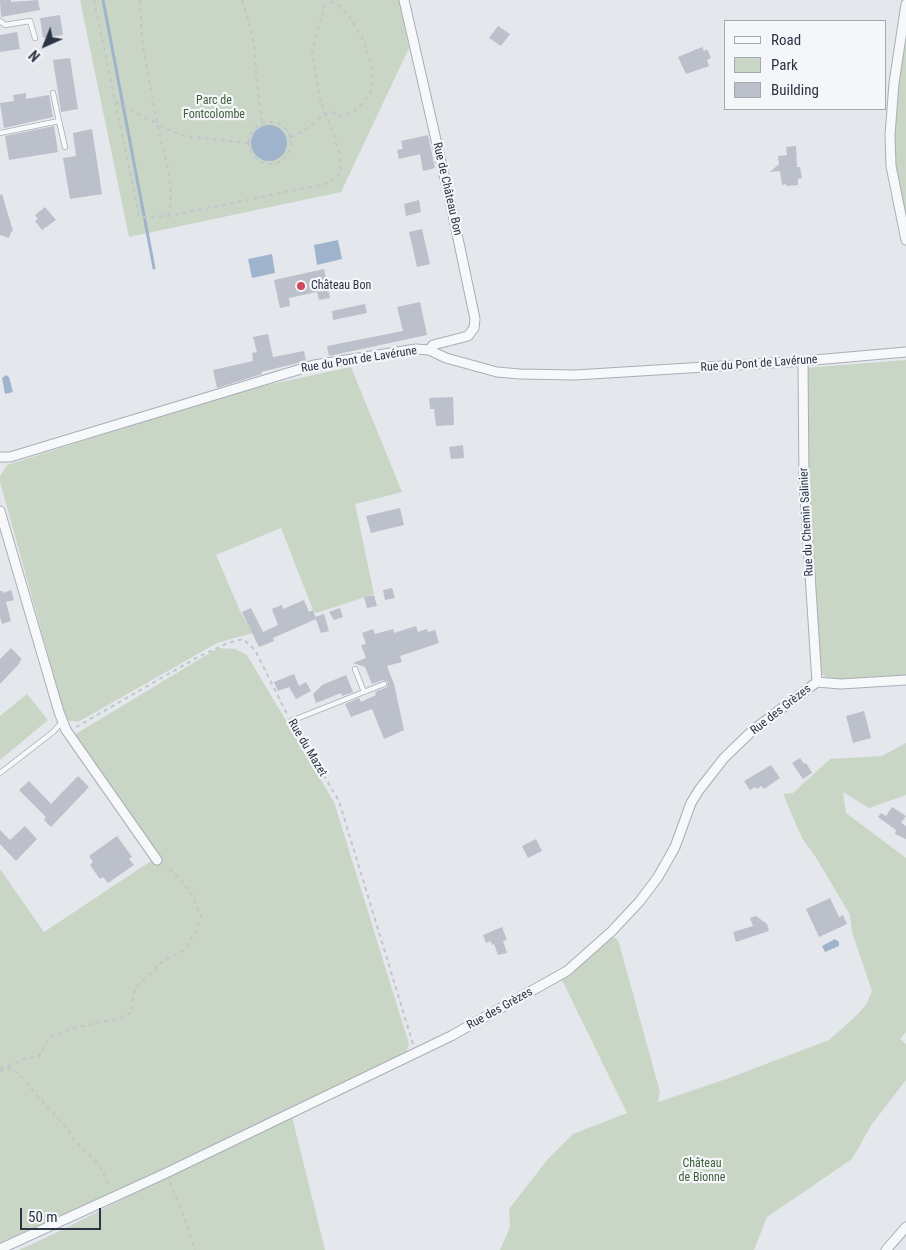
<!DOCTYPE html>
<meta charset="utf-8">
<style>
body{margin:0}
#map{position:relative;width:906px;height:1250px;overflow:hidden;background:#e4e7ec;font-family:"Roboto Condensed",sans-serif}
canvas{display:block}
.legend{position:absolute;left:724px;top:20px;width:162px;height:90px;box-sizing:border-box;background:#f4f6f9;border:1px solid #a4a8b1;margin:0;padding:6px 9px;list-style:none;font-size:15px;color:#2b3445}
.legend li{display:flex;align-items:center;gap:10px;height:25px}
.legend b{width:25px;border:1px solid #a4a8b1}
.north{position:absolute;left:20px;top:20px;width:50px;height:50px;-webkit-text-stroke:4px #f4f6f9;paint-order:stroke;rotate:224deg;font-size:14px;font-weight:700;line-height:20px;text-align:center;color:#2b3445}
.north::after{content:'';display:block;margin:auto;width:18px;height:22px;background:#2b3445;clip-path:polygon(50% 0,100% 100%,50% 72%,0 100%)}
.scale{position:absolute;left:20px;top:1208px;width:81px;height:22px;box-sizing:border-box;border:2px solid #2b3445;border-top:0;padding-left:6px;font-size:15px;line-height:18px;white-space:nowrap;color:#2b3445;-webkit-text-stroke:4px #f4f6f9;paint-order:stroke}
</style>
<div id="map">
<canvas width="906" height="1250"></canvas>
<ul class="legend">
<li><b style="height:6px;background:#f7f8fa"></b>Road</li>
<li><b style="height:14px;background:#c9d6c5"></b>Park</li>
<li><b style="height:14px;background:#bbc0ca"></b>Building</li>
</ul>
<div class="north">N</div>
<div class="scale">50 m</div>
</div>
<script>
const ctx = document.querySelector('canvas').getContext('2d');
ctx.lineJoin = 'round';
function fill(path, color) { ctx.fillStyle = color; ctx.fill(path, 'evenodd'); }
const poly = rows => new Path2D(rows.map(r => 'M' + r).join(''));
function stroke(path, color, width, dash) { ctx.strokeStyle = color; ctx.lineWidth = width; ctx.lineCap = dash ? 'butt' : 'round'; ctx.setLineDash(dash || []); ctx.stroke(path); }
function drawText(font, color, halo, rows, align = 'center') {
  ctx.font = font + ' "Roboto Condensed",sans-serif'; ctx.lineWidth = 4.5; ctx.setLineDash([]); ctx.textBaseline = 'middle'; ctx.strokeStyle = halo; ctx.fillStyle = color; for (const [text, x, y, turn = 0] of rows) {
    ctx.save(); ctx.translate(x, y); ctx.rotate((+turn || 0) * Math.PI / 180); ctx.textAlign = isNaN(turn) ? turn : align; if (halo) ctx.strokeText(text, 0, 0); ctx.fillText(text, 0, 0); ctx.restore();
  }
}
fill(poly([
 [80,0,399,0,409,48,341,192,129,237],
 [906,36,906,221,895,166,893,137,895,111],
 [906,360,906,677,833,681,827,678,821,673,807,512,804,368],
 [351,367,402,492,355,504,374,594,316,613,313,610,281,528,216,555,241,613,253,633,217,643,78,722,66,720,0,482,0,476,7,465,183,409,258,387],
 [218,648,235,649,247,655,334,802,409,1044,406,1053,0,1250,0,869,44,932,157,857,74,735],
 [27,694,48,720,0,760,0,716],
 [906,743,906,795,869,808,843,792,846,813,906,858,906,1032,900,1039,906,1044,906,1080,872,1124,852,1159,767,1217,754,1250,500,1250,510,1227,509,1209,548,1159,573,1134,627,1113,562,980,608,938,616,938,619,943,660,1092,658,1102,729,1078,829,1040,856,1016,866,1005,872,991,852,932,850,915,817,859,802,838,783,794,793,793,830,759,882,756],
 [291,1113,325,1250,19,1250,60,1231]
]), '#c9d6c5');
fill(poly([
 '251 143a18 18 0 1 1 36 0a18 18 0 1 1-36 0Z',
 [338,240,342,259,317,265,314,245],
 [272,254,275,273,252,278,248,259],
 [6,375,9,377,13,392,5,394,2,378],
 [835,939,839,942,839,946,825,952,822,946]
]), '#9fb4cc');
stroke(poly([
 [103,0,154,268]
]), '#9fb4cc', 3);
fill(poly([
 [0,0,11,0,11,2,38,0,40,10,1,17],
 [60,15,63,35,43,38,40,18],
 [498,26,510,34,501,46,489,38],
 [17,32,20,49,0,52,0,35],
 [702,47,704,51,707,49,711,58,707,60,709,66,686,74,678,57],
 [70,58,78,109,61,112,53,60],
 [26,93,26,99,49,95,53,117,4,128,0,103,14,101,13,95],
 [54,126,58,152,9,160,5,136],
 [92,129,102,194,70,199,63,158,76,156,73,133],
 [428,135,435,168,423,171,420,154,399,159,397,150,403,149,401,141],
 [796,146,797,167,800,167,802,178,798,179,798,185,786,186,786,184,782,185,780,171,770,172,779,164,778,156,787,155,786,147],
 [2,194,13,231,11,232,9,238,0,235,0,195],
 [419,200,421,212,406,216,404,204],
 [45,207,56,220,42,230,35,221,38,219,35,215],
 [422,229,430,264,417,267,409,232],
 [324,269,330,298,319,300,317,292,289,298,290,306,280,308,274,280],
 [420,302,427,335,329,356,327,346,403,331,397,307],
 [365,304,367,313,333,320,332,311],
 [268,334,273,357,304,351,306,361,261,372,262,374,217,388,213,370,253,361,252,353,257,352,253,337],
 [453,397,454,425,436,426,434,409,430,409,429,398],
 [463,445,464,458,451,459,449,447],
 [400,508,404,525,371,533,366,516],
 [392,588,395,598,385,600,383,590],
 [11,590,14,600,6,602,11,621,2,624,0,617,0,591,3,591,3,593],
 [374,595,377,606,367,608,364,597],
 [304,600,309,612,313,610,316,619,273,638,274,641,259,647,242,612,251,608,263,632,278,625,272,609,282,605,283,609],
 [340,608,343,617,334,620,329,612],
 [324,614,329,631,321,633,315,617],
 [416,626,418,632,427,629,428,632,435,630,439,643,400,656,402,662,387,666,394,684,404,730,384,739,372,709,351,717,345,704,359,698,361,702,376,695,375,692,387,687,388,682,383,680,372,684,365,667,353,663,366,658,361,645,366,644,362,633,373,629,375,634,393,629,394,633],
 [11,648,22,659,19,662,20,663,0,684,0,659],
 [294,674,299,686,306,682,311,691,296,699,289,687,278,691,274,682],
 [346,675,353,692,342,696,341,693,316,703,313,694,322,685],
 [864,711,871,738,853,743,846,716],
 [800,758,804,764,806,763,812,773,803,779,792,763],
 [771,765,780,778,764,789,761,786,757,789,755,787,750,790,744,781],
 [78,776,89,787,51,827,44,820,46,817,19,790,29,781,51,804],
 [892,807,906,816,901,823,906,826,906,839,895,834,896,830,878,817,881,813,886,816],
 [25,826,37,839,16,861,0,844,0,830,10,840],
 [117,836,132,857,129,859,134,865,108,883,103,877,100,879,90,865,93,862,89,856],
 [536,839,542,851,528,858,522,846],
 [830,898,839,917,843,915,847,924,819,937,806,909],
 [756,916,767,924,769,931,736,942,733,932,753,926,750,918],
 [502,927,507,940,503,941,507,953,498,955,494,944,492,945,491,941,486,943,483,935]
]), '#bbc0ca');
const service = poly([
 [0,21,5,25,30,21,35,38],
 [59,121,65,147],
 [0,133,59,121,53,93],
 [355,669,364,692],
 [291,721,384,684],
 [0,773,53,732,63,721]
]);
const minor = poly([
 [404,0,452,210,475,319,474,328,468,336,433,345,429,350],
 [906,4,894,83,890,135,891,166,906,240],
 [803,361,804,482,817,682],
 [0,457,10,457,314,365,416,349,429,350,446,358,497,372,520,374,575,375,803,361,906,352],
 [0,511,59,712,66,730,157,860],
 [0,1249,164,1174,451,1036,567,971,612,931,640,901,658,877,675,847,691,803,699,790,724,758,753,730,817,682,841,684,906,680],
 [886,1250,906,1227]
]);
stroke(service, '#a9aeb7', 6);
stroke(minor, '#a9aeb7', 11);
stroke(poly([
 [94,0,139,215,144,217,169,216,330,183,337,177,341,170,339,154,333,132,321,103,312,52,326,0],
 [140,0,142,39,157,124,167,129,184,136,248,143],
 [242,0,249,22,255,50,256,75,262,123],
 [116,102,157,124,168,168,171,193,169,216],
 '249 143a21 21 0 1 1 42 0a21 21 0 1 1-42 0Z',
 [291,137,302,132,325,114,332,112,341,116,353,112,361,105,371,92,373,81,371,65,363,39,347,13,338,5,327,0],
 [76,727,198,657,228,643,243,639,255,650,287,714],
 [295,727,339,801,413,1044],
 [0,1069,27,1058,38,1057,49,1038,70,1029,95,1023,118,1019,131,1013,133,995,138,985,163,961,184,950,195,933,201,916,190,891,172,871,165,866],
 [0,1071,10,1068,18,1073,49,1109,68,1129,74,1140,95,1160,100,1167,110,1187],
 [170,1182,183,1214,195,1250]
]), '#c2c5cb', 2, [4, 4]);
stroke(service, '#f7f8fa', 4.5);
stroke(minor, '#f7f8fa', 9);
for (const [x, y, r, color] of [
 [301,286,5,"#d1495b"]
]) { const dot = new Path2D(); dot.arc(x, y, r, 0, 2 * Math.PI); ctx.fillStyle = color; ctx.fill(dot); stroke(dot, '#f4f6f9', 2); }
drawText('12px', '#3f6138', '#f4f6f9', [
 ["Parc de",214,101],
 ["Fontcolombe",214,115],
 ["Château",702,1164],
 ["de Bionne",702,1178]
]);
drawText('12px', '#2b3445', '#f4f6f9', [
 ["Rue de Château Bon",447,189,77],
 ["Rue du Pont de Lavérune",359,360,-9],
 ["Rue du Pont de Lavérune",759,364,-4],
 ["Rue du Chemin Salinier",807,522,-93],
 ["Rue des Grèzes",781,710,-38],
 ["Rue du Mazet",307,748,59],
 ["Rue des Grèzes",500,1009,-29]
]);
drawText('12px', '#2b3445', '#f4f6f9', [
 ["Château Bon",311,286]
], 'left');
</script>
